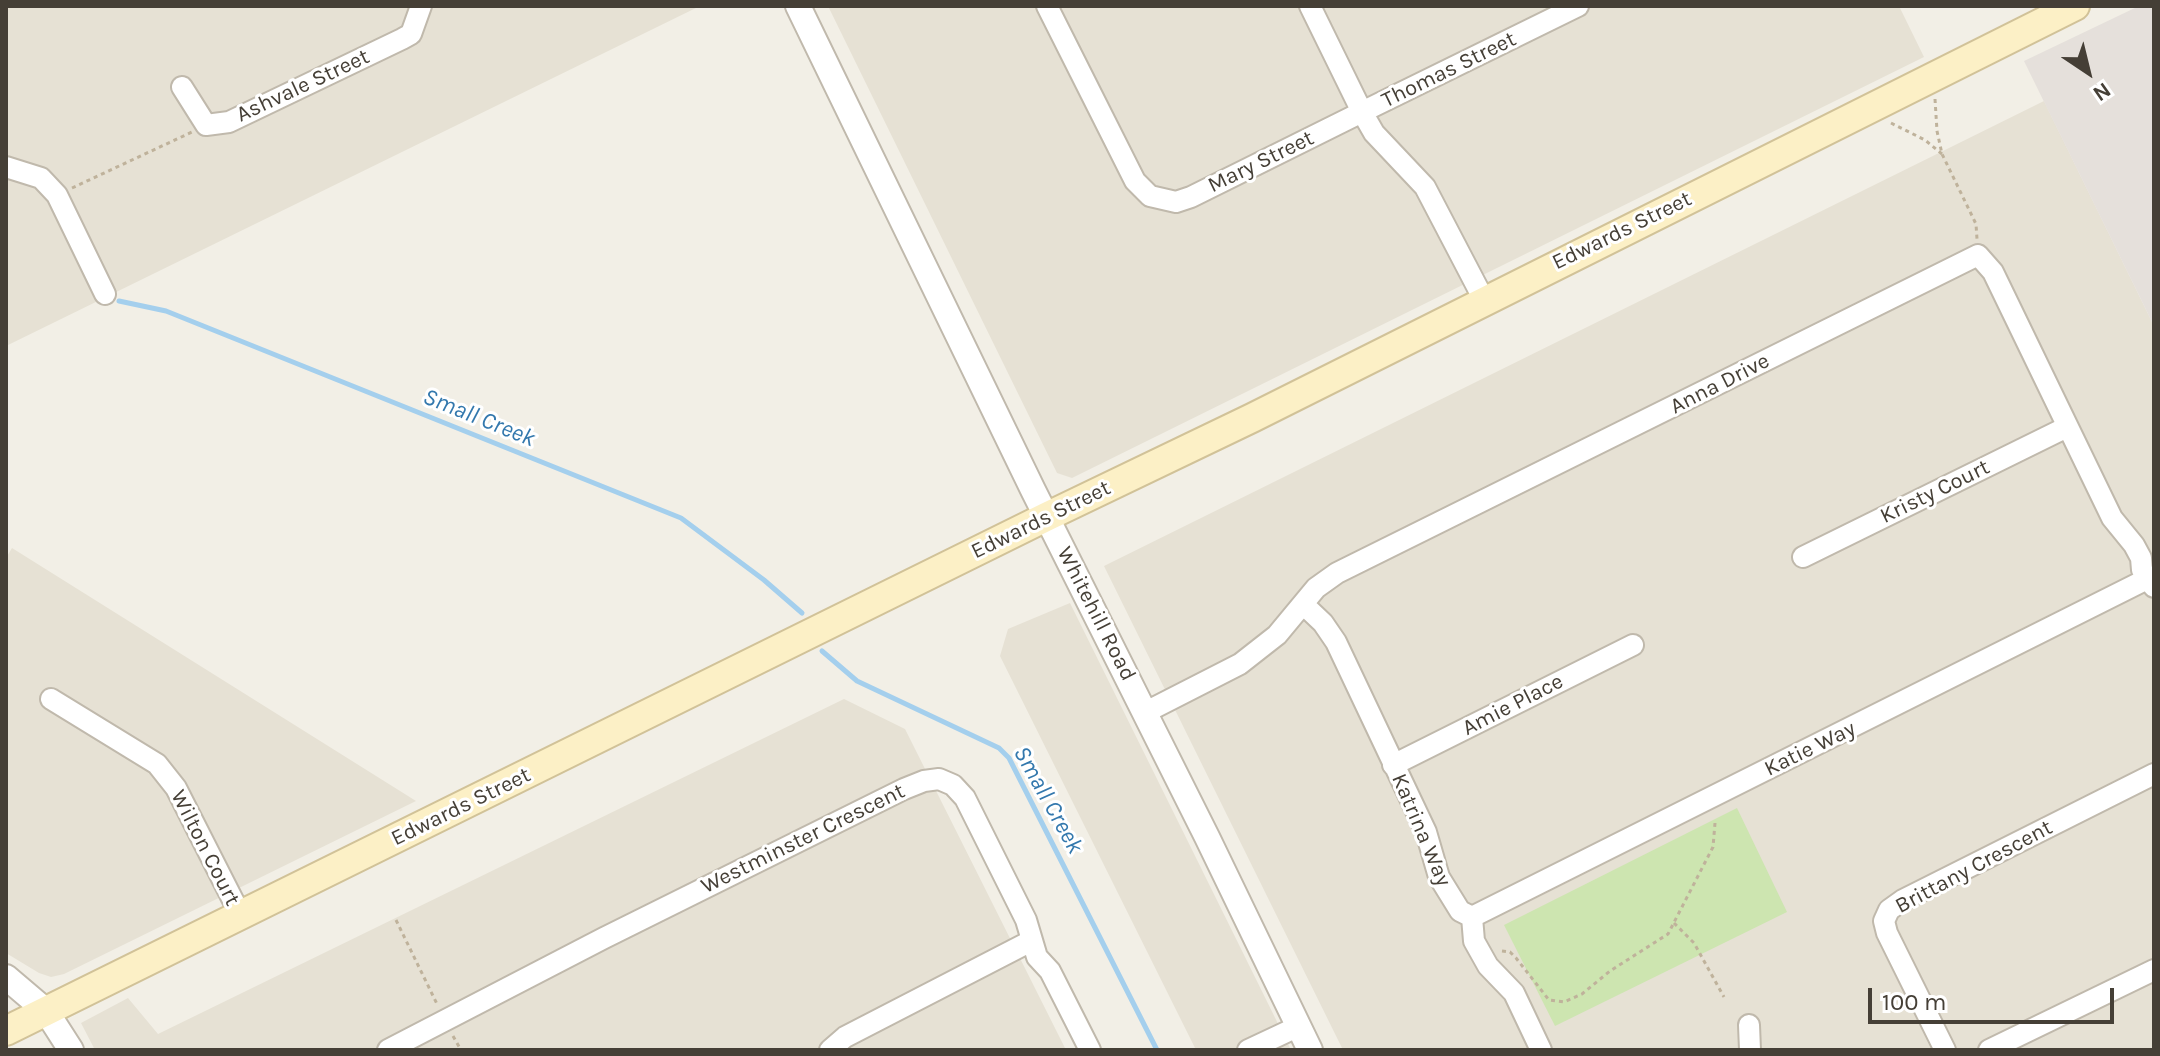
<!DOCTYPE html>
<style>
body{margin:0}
#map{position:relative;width:2160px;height:1056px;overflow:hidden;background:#f2efe6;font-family:Karla,sans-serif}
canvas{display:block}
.frame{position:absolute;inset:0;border:8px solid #453f36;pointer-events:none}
.north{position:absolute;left:2048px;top:32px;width:80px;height:80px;-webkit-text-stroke:6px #fff;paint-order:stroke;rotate:145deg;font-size:22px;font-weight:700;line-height:32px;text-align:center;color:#453f36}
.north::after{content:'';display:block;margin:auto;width:28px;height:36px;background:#453f36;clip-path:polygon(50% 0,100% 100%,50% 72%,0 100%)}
.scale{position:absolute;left:1868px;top:988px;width:246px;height:36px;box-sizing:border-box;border:4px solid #453f36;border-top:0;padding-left:10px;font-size:24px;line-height:28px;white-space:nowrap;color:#453f36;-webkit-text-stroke:6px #fff;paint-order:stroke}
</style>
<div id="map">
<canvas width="2160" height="1056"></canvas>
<div class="frame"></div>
<div class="north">N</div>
<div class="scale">100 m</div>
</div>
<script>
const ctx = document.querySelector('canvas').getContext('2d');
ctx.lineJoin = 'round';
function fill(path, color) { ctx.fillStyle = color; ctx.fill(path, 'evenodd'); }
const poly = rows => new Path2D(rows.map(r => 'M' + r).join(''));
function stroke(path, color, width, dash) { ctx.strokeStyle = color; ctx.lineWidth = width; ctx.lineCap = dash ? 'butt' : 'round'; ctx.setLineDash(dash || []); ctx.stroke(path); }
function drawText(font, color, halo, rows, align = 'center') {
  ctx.font = font + ' Karla,sans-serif'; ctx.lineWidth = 6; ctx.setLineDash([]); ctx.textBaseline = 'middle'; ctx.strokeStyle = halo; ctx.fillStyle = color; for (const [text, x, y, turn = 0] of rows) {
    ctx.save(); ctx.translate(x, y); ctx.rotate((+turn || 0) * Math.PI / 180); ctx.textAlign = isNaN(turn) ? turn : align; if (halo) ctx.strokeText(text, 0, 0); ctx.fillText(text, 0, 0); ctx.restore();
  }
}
fill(poly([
 [6,6,700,6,6,346],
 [828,6,1899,6,1924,57,1072,478,1057,473],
 [2044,101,2154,326,2154,1050,1343,1050,1104,566],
 [12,548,416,801,64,974,51,977,39,973,6,953,6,558],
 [1070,603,1291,1050,1196,1050,1000,656,1008,629],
 [844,699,905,729,1066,1050,95,1050,81,1023,128,998,158,1034]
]), '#e6e1d4');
fill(poly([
 [2139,6,2154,6,2154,326,2024,61]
]), '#e5e0db');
fill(poly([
 [1737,808,1787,912,1555,1026,1504,925]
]), '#cde5b0');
stroke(poly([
 [119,301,166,311,681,518,764,580,802,613],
 [822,651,857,681,999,748,1009,758,1157,1050]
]), '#a4cfed', 5);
const minor = poly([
 [1047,6,1135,181,1150,196,1176,202,1191,197,1362,112,1374,133,1425,187,1484,300],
 [1310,6,1362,112,1578,6],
 [182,87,206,125,229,122,402,39,411,34,421,6],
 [6,167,41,178,57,195,105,294],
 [1803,557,2067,427],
 [1303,604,1323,623,1336,642,1426,832,1439,877,1460,911,1472,917,1474,941,1488,966,1514,993,1541,1050],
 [51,699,157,764,176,788,241,916],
 [1146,712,1240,664,1277,635,1316,588,1337,573,1978,255,1993,272,2112,518,2134,545,2141,558,2142,570,2154,587],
 [1393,765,1633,645],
 [1472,917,2147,579],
 [1749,1025,1750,1050],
 [388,1050,604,938,904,789,924,781,939,779,953,785,965,798,1026,920,1037,957,1050,971,1090,1050],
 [830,1050,845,1037,1031,941],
 [1248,1050,1297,1027],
 [1945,1050,1887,933,1884,921,1889,910,1903,900,2154,774],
 [1989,1050,2154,970]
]);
const tertiary = poly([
 [798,6,1033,490,1207,837,1310,1050],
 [6,977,46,1011,71,1050]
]);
const secondary = poly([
 [6,1031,1046,517,1252,418,2075,6]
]);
stroke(minor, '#c0b9ac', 24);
stroke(tertiary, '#c0b9ac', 28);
stroke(secondary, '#d1c298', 32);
stroke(poly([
 [1935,99,1937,131,1942,154,1976,224,1977,239],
 [1891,123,1925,140,1942,154],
 [72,188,192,132],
 [396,920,437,1004],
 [1674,923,1694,943,1724,997],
 [1502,951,1510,952,1516,958,1549,1000,1564,1002,1582,994,1610,971,1668,934,1713,847,1715,823],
 [453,1036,461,1050]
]), '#bfb29b', 3, [4, 4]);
stroke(minor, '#fff', 20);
stroke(tertiary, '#fff', 24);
stroke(secondary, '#fcf0c6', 28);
drawText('22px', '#453f36', '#fff', [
 ["Thomas Street",1449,70,-26],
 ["Ashvale Street",303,86,-25],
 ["Mary Street",1261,162,-26],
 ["Edwards Street",1622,231,-26],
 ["Anna Drive",1720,384,-27],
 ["Kristy Court",1935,492,-26],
 ["Edwards Street",1041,520,-26],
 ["Whitehill Road",1096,614,63],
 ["Amie Place",1513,705,-27],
 ["Katie Way",1810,749,-26],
 ["Edwards Street",461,807,-26],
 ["Katrina Way",1421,830,67],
 ["Westminster Crescent",803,839,-26],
 ["Wilton Court",205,848,63],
 ["Brittany Crescent",1974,867,-28]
]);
drawText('italic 24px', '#3378ad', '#fff', [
 ["Small Creek",479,418,22],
 ["Small Creek",1048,800,61]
]);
</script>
